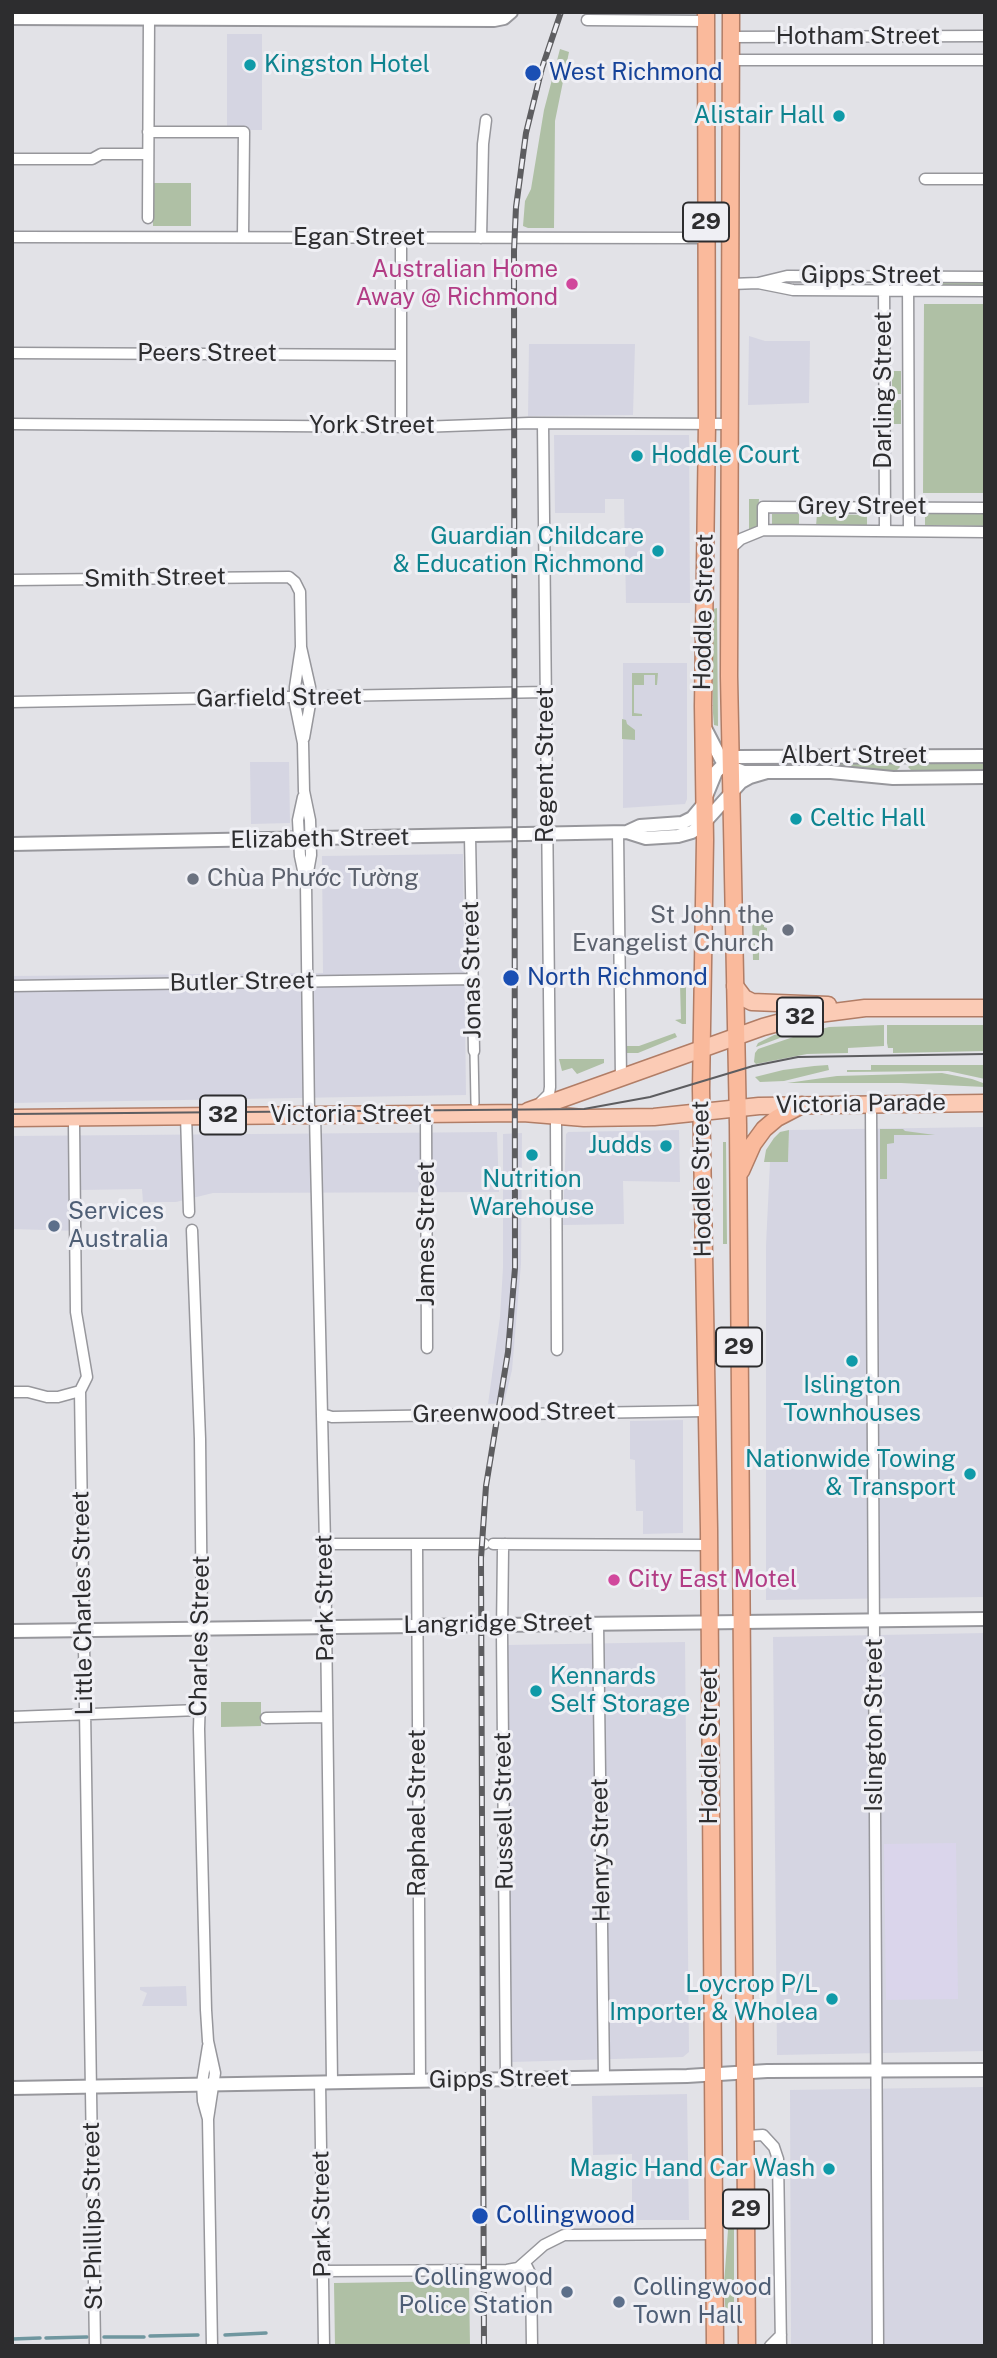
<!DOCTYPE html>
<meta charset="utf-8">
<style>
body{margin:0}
#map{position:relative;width:997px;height:2358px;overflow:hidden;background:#e2e2e7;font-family:"Public Sans",sans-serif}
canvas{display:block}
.frame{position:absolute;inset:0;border:14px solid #2d2d2f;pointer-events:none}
</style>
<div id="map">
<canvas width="997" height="2358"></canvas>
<div class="frame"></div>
</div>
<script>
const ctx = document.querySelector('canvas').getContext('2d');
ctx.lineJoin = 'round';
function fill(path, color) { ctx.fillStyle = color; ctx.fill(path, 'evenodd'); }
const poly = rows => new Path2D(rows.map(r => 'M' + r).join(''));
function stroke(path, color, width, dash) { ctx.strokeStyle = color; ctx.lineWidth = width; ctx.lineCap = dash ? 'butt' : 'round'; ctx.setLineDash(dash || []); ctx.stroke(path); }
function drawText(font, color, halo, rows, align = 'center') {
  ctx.font = font + ' "Public Sans",sans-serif'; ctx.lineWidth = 6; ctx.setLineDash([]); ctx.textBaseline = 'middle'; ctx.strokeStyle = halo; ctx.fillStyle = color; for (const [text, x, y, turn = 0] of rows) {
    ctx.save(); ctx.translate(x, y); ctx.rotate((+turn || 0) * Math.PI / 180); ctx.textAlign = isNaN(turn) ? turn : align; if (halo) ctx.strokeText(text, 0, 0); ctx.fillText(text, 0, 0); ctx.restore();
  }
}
fill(poly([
 [227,34,262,34,262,130,227,130],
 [749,336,765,341,810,341,809,403,748,405],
 [529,344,635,344,633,415,528,416],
 [554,435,689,435,690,603,626,603,624,499,605,499,605,513,555,513],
 [623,663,687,663,687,799,685,804,623,808],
 [250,762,289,762,290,823,251,824],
 [463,854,466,1095,12,1103,12,976,323,973,322,856],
 [985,1127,985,1597,766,1600,766,1245,770,1162,788,1161,789,1130],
 [679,1130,680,1182,623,1181,624,1224,563,1225,566,1134,568,1132],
 [497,1132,499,1192,213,1193,176,1202,143,1202,142,1189,80,1190,81,1231,12,1229,12,1136],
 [522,1133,521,1264,512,1370,504,1403,488,1404,500,1317,503,1268,503,1134],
 [683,1420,683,1533,643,1534,643,1511,636,1511,635,1460,630,1459,630,1421],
 [985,1633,985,2051,777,2055,773,1637],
 [685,1642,689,2052,683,2057,511,2062,507,1645],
 [186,1986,187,2006,142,2006,147,1993,140,1990,140,1987],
 [985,2087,985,2346,791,2346,790,2090],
 [687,2094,689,2220,632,2220,632,2154,593,2155,592,2096]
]), '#d5d5e2');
fill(poly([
 [956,1843,958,1999,886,2000,884,1844]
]), '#dad5eb');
fill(poly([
 [560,49,569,52,555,121,554,228,528,228,523,226,525,201,531,189,544,110],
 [153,183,191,183,191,226,153,226],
 [804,281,866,282,866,286,804,286],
 [935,282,985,282,985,286,935,286],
 [924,304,985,304,985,493,923,493],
 [892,371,901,371,901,394,892,394],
 [892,400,901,400,901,424,892,424],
 [749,499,759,499,757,530,749,531],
 [925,513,985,514,985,526,925,525],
 [772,514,799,514,799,526,772,526],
 [817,514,867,515,867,526,816,526],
 [717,608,718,726,714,725,713,713,713,609],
 [632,673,658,673,657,685,655,685,655,675,644,675,644,685,634,685,634,713,642,714,642,716,632,716],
 [622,719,626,720,627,724,635,730,635,740,622,739],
 [753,762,897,762,900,767,895,772,753,766],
 [913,762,985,762,985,772,913,772,908,767],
 [752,915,764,924,764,927,767,928,767,940,759,940,759,960,753,960],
 [680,985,686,985,686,1024,682,1024,675,1020,681,1019],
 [827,1024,785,1036,756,1047,758,1043,774,1035],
 [884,1025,884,1046,848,1048,848,1053,807,1054,756,1064,754,1062,755,1053,758,1049,802,1034,829,1027],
 [887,1025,985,1025,985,1051,893,1053,893,1048,888,1048,887,1043],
 [675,1033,677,1037,638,1053,627,1053,627,1046,639,1046],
 [559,1059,604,1059,604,1063,577,1074,572,1068,562,1071],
 [871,1065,985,1065,985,1079,948,1071,847,1072,847,1070,871,1070],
 [814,1066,828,1065,829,1070,784,1081,760,1082,755,1077,783,1070],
 [942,1073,972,1079,983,1083,985,1087,901,1083,787,1083,837,1076],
 [880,1129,903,1129,905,1131,935,1135,894,1135,894,1143,887,1144,887,1179,880,1179],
 [789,1130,788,1162,764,1162,766,1150,774,1138,780,1132],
 [723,1142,726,1142,727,1244,723,1244],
 [221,1702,261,1702,261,1726,221,1727],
 [730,2203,734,2203,734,2323,726,2323,724,2284],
 [469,2281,470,2346,335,2346,334,2283]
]), '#afc0a5');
stroke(poly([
 [225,2335,266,2333],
 [150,2336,198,2335],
 [104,2337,144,2337],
 [46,2338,87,2337],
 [12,2339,40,2338]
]), '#6f969f', 3.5);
const pedestrian = poly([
 [474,1051,475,1103]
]);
const minor = poly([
 [587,20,706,21],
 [731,37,985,36],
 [731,60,985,60],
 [148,132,244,132,243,237],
 [12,159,92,159,101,154,148,154],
 [925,179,985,179],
 [148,218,149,18],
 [12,237,706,238],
 [481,238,483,144,486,120],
 [884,276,885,531],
 [908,276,909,531],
 [758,283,787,276,985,277],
 [731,284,758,283,793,290,985,291],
 [12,353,401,355],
 [12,424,420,427,529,423,731,424],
 [401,427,401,238],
 [763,530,763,507,985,508],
 [730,549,741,539,763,530,985,532],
 [12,580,289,577,295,582,300,592,301,647,310,687,310,704,304,738],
 [301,647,295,687,295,704,303,743,304,791,310,820,311,855,306,883,309,1115],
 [12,702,546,692],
 [303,797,298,820,300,856,304,875],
 [618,832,621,1079],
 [470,836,474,1051],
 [12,986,473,979],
 [541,1102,549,1094,550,1087,543,424],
 [871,1105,878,2346],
 [186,1115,189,1212],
 [315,1115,325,1544,332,2081],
 [426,1119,427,1348],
 [556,1122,557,1350],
 [74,1124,76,1312,87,1377,80,1391,95,2346],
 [192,1230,200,1439,202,1628,199,1729,206,2010,208,2041,215,2073,208,2119],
 [12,1392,28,1392,47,1397,58,1397,80,1391],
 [322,1414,332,1417,706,1411],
 [325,1544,484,1544],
 [493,1544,709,1545],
 [505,1544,503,1549,502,1633,506,2079],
 [417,1545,420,2081],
 [598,1623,604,2077],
 [12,1717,199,1710],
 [266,1718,327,1717],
 [208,2046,202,2083,203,2101,208,2119,212,2346],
 [320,2082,324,2346],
 [746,2136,763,2135,774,2147,778,2159,781,2346],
 [525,2263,531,2275,532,2346],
 [323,2271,507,2270,518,2268,544,2245,564,2235,714,2234],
 [770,2346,781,2335]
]);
const tertiary = poly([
 [12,18,494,20,504,18,511,12],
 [706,730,721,759,731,767,744,772,831,772,893,778,985,777],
 [627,832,640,826,682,823,692,818,702,806,716,772,725,763,737,757,985,756],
 [12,844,627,832,646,838,678,836,692,832,704,823,741,782,750,777,767,772],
 [12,1631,985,1619],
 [12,2088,687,2076,767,2071,985,2070]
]);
const primary = poly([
 [735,986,744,998,752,1002,828,1005],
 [528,1111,763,1027,803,1016,865,1008,985,1008],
 [12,1118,523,1113,584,1118,654,1117,759,1106,985,1103]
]);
const trunk = poly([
 [706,12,707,424,703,706,705,840,701,1089,709,1529,715,2346],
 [731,12,729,676,738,1125,747,2346],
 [741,1171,753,1144,764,1129,777,1118,802,1105]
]);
stroke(pedestrian, '#97979c', 10);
stroke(minor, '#97979c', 13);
stroke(tertiary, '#97979c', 16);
stroke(primary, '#b17d66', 19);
stroke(trunk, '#b17d66', 19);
stroke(pedestrian, '#fff', 7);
stroke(minor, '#fff', 10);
stroke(tertiary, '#fff', 12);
stroke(primary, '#fbcbb5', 16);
stroke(trunk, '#faba9c', 16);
stroke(poly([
 [12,1114,584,1109,650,1097,753,1066,798,1057,985,1054]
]), '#5d5d60', 2);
const rail = poly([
 [484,2346,481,1558,486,1486,508,1352,515,1268,514,251,516,207,526,133,542,68,561,12]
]);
stroke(rail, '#5d5d60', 6);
stroke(rail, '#efeff4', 3.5, [10]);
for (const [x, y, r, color] of [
 [250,65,7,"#0f9aa8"],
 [533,73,9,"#1a4fb4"],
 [839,116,7,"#0f9aa8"],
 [572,284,7,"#d1479c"],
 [637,456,7,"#0f9aa8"],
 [658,551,7,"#0f9aa8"],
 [796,819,7,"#0f9aa8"],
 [193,879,7,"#6b7280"],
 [788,930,7,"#6b7280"],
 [511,978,9,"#1a4fb4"],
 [666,1146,7,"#0f9aa8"],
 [532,1155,7,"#0f9aa8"],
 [54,1226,7,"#5c6f8a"],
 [852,1361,7,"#0f9aa8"],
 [970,1474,7,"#0f9aa8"],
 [614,1580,7,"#d1479c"],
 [536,1691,7,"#0f9aa8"],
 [832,1999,7,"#0f9aa8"],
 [829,2169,7,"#0f9aa8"],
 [480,2216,9,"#1a4fb4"],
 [567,2292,7,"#5c6f8a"],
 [619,2302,7,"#5c6f8a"]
]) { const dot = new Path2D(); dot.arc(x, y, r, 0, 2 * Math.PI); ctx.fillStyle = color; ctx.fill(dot); stroke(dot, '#efeff4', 2.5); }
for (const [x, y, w] of [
 [706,222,46],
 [800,1017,46],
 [223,1115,46],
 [739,1347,46],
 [746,2209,46]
]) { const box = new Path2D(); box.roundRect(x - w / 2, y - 19.5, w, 39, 5); ctx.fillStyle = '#efeff4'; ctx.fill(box); stroke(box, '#2d2d2f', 2); }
drawText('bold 23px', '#2d2d2f', null, [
 ["29",706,222],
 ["32",800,1017],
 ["32",223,1115],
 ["29",739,1347],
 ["29",746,2209]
]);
drawText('24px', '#2d2d2f', '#efeff4', [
 ["Hotham Street",858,37],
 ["Egan Street",359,238],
 ["Gipps Street",871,276],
 ["Peers Street",207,354],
 ["Darling Street",884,390,-90],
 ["York Street",372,426],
 ["Grey Street",862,507],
 ["Smith Street",155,578,-1],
 ["Hoddle Street",704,612,-89],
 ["Garfield Street",279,698,-1],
 ["Albert Street",854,756],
 ["Regent Street",546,765,-90],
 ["Elizabeth Street",320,839,-1],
 ["Jonas Street",472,970,-91],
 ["Butler Street",242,982,-1],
 ["Victoria Parade",861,1104,-1],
 ["Victoria Street",351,1115],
 ["Hoddle Street",702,1179,-91],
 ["James Street",427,1234,-90],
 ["Greenwood Street",514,1413,-1],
 ["Park Street",325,1598,-91],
 ["Little Charles Street",83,1603,-91],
 ["Langridge Street",498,1624,-1],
 ["Charles Street",200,1636,-89],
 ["Islington Street",875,1725,-90],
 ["Hoddle Street",710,1746,-90],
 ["Russell Street",504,1811,-91],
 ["Raphael Street",418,1813,-90],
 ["Henry Street",601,1850,-91],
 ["Gipps Street",499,2079,-1],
 ["Park Street",322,2214,-91],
 ["St Phillips Street",93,2216,-91]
]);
drawText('24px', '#0d838f', '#efeff4', [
 ["Kingston Hotel",264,65,"left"],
 ["Alistair Hall",825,116],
 ["Hoddle Court",651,456,"left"],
 ["Guardian Childcare",644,537],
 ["& Education Richmond",644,565],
 ["Celtic Hall",810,819,"left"],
 ["Judds",652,1146],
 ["Nutrition",532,1180,"center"],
 ["Warehouse",532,1208,"center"],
 ["Islington",852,1386,"center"],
 ["Townhouses",852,1414,"center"],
 ["Nationwide Towing",956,1460],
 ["& Transport",956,1488],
 ["Kennards",550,1677,"left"],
 ["Self Storage",550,1705,"left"],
 ["Loycrop P/L",818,1985],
 ["Importer & Wholea",818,2013],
 ["Magic Hand Car Wash",815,2169]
], 'right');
drawText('24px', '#164399', '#efeff4', [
 ["West Richmond",549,73],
 ["North Richmond",527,978],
 ["Collingwood",496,2216]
], 'left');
drawText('24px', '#b23c85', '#efeff4', [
 ["Australian Home",558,270],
 ["Away @ Richmond",558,298],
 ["City East Motel",628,1580,"left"]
], 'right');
drawText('24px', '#5b616d', '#efeff4', [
 ["Chùa Phước Tường",207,879],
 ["St John the",774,916,"right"],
 ["Evangelist Church",774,944,"right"]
], 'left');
drawText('24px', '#4e5e75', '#efeff4', [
 ["Services",68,1212],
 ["Australia",68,1240],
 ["Collingwood",553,2278,"right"],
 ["Police Station",553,2306,"right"],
 ["Collingwood",633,2288],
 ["Town Hall",633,2316]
], 'left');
</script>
